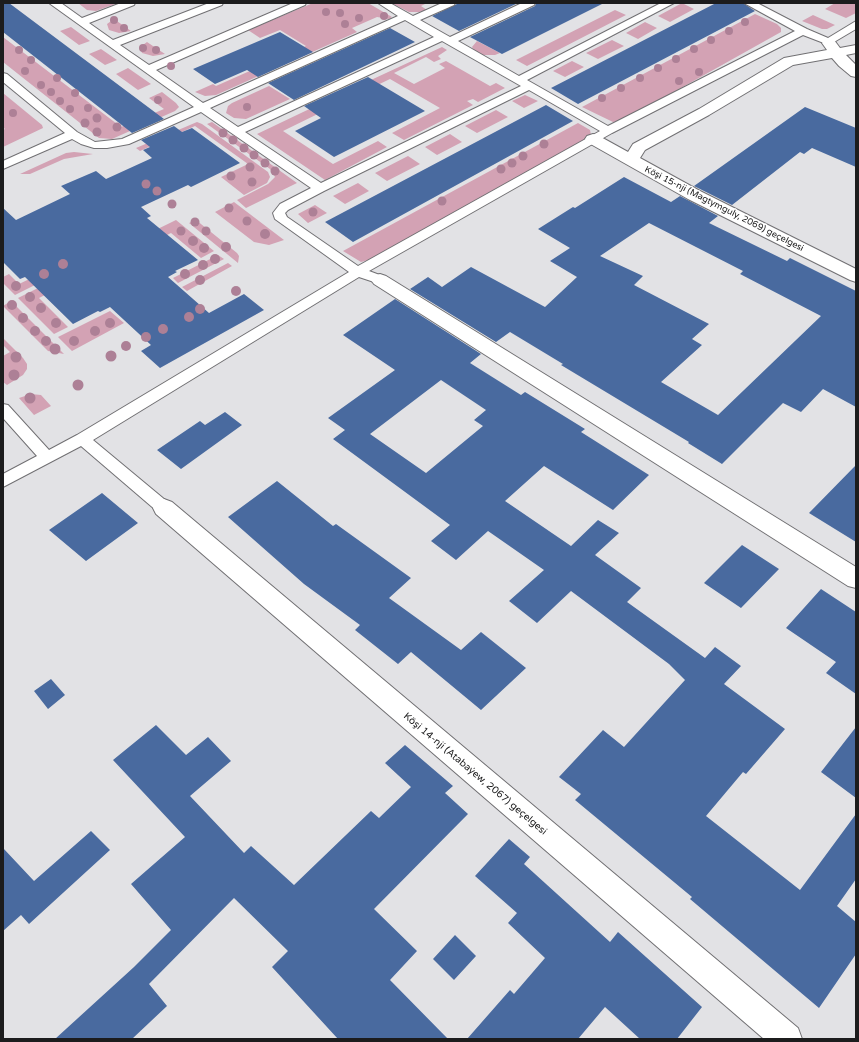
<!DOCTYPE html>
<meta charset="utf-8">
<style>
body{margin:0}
#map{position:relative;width:859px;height:1042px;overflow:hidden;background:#e2e2e5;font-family:"Varela Round",sans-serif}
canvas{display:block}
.frame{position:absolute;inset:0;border:4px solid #1c1c1d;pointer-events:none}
</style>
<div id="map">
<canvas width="859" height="1042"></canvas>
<div class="frame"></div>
</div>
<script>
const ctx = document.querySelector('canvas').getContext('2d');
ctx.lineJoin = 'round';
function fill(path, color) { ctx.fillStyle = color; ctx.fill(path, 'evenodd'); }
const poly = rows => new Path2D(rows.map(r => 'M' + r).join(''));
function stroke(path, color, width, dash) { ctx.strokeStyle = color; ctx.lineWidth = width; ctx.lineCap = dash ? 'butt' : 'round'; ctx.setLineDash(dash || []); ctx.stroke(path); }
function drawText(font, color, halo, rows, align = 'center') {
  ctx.font = font + ' "Varela Round",sans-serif'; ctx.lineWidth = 3; ctx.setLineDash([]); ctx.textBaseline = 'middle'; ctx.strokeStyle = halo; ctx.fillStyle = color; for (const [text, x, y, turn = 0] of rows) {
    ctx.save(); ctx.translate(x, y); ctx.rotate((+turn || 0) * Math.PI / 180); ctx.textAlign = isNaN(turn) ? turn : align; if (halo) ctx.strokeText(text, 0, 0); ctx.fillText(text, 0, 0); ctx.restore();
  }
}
fill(poly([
 [78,3,118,3,96,11,87,10],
 [313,3,368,3,392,17,389,19,377,17,352,28,357,32,216,95,205,96,195,92,213,84,216,86,306,46,280,30,260,38,248,30],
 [391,3,427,3,421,6,427,10,419,12,409,12],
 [682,3,694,9,670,22,658,16],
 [835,3,856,3,856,13,846,18,825,9],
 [615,10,626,15,527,66,516,60],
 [755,14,777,24,781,28,781,32,622,121,613,122,582,107],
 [813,15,835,25,827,29,822,29,802,21],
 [114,19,131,31,119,33,109,30,107,24],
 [645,22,657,28,638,39,626,33],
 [71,27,90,41,79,45,60,31],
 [3,37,121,127,164,109,149,98,162,92,176,103,179,107,175,111,112,139,99,138,3,62],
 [612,40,624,46,598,59,586,53],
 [477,41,500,53,495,55,482,55,474,50,472,47],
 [147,42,165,54,153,56,142,53,140,47],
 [442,47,447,50,438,56,441,59,434,62,426,57,394,73,414,84,445,68,439,64,446,61,490,86,496,83,505,88,478,102,473,99,467,101,473,105,404,140,392,133,440,108,390,79,338,104,330,99],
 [101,49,117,60,105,65,89,54],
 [572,61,584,67,565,77,553,71],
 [128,68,151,84,138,90,116,74],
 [269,86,290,99,246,119,234,118,226,113,228,106,232,103],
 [3,93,42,125,43,128,3,147,3,130,5,129,3,127],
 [525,95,538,101,524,108,512,101],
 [322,103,330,108,283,131,333,164,378,141,387,147,325,180,257,134],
 [496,110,508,117,477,133,465,126],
 [197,122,202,124,268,172,270,177,267,183,244,195,221,177,248,164,195,126,140,151,136,148],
 [212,122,297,183,246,208,237,200,268,184,275,177,270,169,207,124],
 [578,123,590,130,591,135,589,139,372,259,361,262,343,251],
 [450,134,462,142,437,155,425,147],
 [74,152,93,154,64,159,30,174,20,174,66,153],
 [408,156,420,164,387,181,375,173],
 [358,183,369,191,345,204,333,196],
 [234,202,284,240,269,245,254,242,215,212],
 [315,205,327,213,308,223,298,214],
 [176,220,214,251,201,258,171,233,133,252,125,245],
 [196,220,237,253,239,256,238,263,189,223],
 [218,255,224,259,178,283,173,278],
 [65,262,71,267,15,295,3,283,3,277,9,274,19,284],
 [228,263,232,266,187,291,182,287],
 [74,270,81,277,39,298,68,327,54,334,18,298],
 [11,301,64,354,48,351,3,306],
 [110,311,124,323,72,351,58,337],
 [3,338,23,358,27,364,27,369,23,375,7,385,3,382,3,356,10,352,3,345],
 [31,394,41,395,51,406,34,415,19,398]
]), '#d3a2b4');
fill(poly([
 [3,3,9,3,164,119,132,133,3,32],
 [459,3,518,3,459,31,432,16],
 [536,3,604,3,502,54,470,37,535,6],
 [716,3,743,3,755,11,578,104,551,88],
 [390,28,415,42,294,100,268,83],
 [280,32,313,52,258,77,247,70,215,84,193,69],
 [368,77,425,111,334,157,295,131,321,118,304,106],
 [546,105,573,121,353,242,325,222],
 [805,107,856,128,856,167,812,148,804,154,800,152,732,205,694,186],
 [174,126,182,132,192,128,240,163,191,187,188,185,141,207,151,216,147,218,198,260,175,271,177,272,168,277,209,313,244,294,264,310,160,368,141,351,151,345,110,307,100,312,98,311,73,324,25,277,20,279,3,262,3,208,16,220,70,194,61,186,96,171,106,179,152,158,143,150,150,147,141,140],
 [624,177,671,202,680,196,718,216,709,223,787,261,790,258,856,291,856,407,823,389,801,412,783,403,722,464,688,443,689,442,561,365,563,364,510,332,496,342,410,289,428,277,442,287,471,267,545,307,577,277,550,261,570,248,538,229,573,207,575,208],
 [649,223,743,271,740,274,821,316,718,415,661,382,702,345,692,339,709,324,634,285,643,276,600,256],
 [395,299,481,354,470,363,521,395,525,392,585,429,581,432,649,475,613,510,544,466,505,501,571,546,598,520,619,533,595,555,641,588,627,602,705,658,715,647,741,666,724,684,785,729,746,774,743,772,706,816,800,890,856,814,856,879,837,906,856,922,856,954,819,1008,690,899,692,897,575,800,581,794,559,777,603,730,624,747,685,680,669,664,571,591,537,623,509,601,544,570,488,531,456,560,431,541,450,525,333,439,345,430,328,418,395,370,343,335],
 [441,380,486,410,474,420,483,426,426,473,370,434],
 [225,412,242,425,181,469,157,450,200,421,205,425],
 [856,465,856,542,809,513],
 [277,481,333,526,336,524,411,578,389,598,461,650,481,632,526,668,481,710,411,652,398,664,355,630,360,625,304,584,228,517],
 [102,493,138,523,86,561,49,530],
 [742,545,779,569,741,608,704,583],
 [821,589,856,612,856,694,826,673,836,662,786,628],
 [51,679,65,695,48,709,34,691],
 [156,725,186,755,208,737,231,761,190,796,244,853,251,846,294,885,371,811,379,818,411,787,385,763,405,745,453,786,445,793,468,814,374,909,417,951,390,980,448,1039,338,1039,272,967,288,951,234,898,149,984,167,1006,132,1039,55,1039,134,967,171,930,131,884,185,837,113,760],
 [856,727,856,798,821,772],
 [91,831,110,850,29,924,21,915,3,931,3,848,34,881],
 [509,839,530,857,524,864,610,942,618,932,702,1007,677,1039,640,1039,605,1007,578,1039,467,1039,510,990,514,994,545,958,508,923,517,913,475,876],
 [455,935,476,956,454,980,433,959]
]), '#496a9f');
const service = poly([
 [49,3,61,3,82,18,121,3,135,3,134,5,89,23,113,40,209,3,223,3,222,5,120,45,149,65,293,3,306,3,305,5,156,70,203,103,398,16,378,3,390,3,413,16,442,3,455,3,454,5,420,20,450,37,522,3,535,3,534,5,458,41,519,76,661,3,674,3,527,80,608,126,795,31,744,3,757,3,807,29,828,38,856,21,856,29,829,45,803,35,612,133,369,271,385,277,387,280,385,283,380,284,359,277,93,440,170,504,172,508,170,512,164,514,158,512,81,446,3,487,3,474,37,456,3,418,3,404,8,405,49,450,77,435,349,272,275,219,273,213,280,204,311,188,201,112,129,144,107,148,94,148,81,144,72,139,3,169,3,161,65,133,3,82,3,73,7,74,77,132,95,142,122,139,194,107,49,3],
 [405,20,434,37,238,127,210,108,405,20],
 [442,41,521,86,321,183,245,132,442,41],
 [529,90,600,131,358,266,287,217,285,213,288,210,324,191,529,90]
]);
const minor = poly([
 [829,39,834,40,840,48,856,45,856,53,846,55,856,65,856,77,851,76,839,66,832,58,793,65,709,115,645,150,640,158,700,191,856,269,856,282,850,280,688,199,587,142,585,139,587,136,593,134,599,136,628,152,633,144,699,109,784,58,827,50,822,43,824,40,829,39],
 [380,274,386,276,856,567,856,588,848,586,374,284,371,280,374,276,380,274],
 [164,499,172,502,798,1028,802,1039,764,1039,156,514,153,508,156,502,164,499]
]);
stroke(service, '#717073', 2);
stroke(minor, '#717073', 2);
fill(service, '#fff');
fill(minor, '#fff');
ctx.fillStyle = '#ad8096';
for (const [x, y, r] of [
 [326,12,4],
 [340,13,4],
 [384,16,4],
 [359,18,4],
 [114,20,4],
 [745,22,4],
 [345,24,4],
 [124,28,4],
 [729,31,4],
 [711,40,4],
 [143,48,4],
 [694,49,4],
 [19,50,4],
 [156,50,4],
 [676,59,4],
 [31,60,4],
 [171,66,4],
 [658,68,4],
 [25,71,4],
 [699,72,4],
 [57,78,4],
 [640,78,4],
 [679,81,4],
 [41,85,4],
 [621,88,4],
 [51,92,4],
 [75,93,4],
 [602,98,4],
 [158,100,4],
 [60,101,4],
 [247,107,4],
 [88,108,4],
 [70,109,4],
 [13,113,4],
 [97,118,4.5],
 [85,123,4.5],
 [117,127,4.5],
 [97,132,4.5],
 [223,133,4.5],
 [233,140,4.5],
 [544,144,4.5],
 [244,148,4.5],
 [254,155,4.5],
 [523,156,4.5],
 [265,163,4.5],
 [512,163,4.5],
 [250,167,4.5],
 [501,169,4.5],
 [275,171,4.5],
 [231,176,4.5],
 [252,182,4.5],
 [146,184,4.5],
 [157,191,4.5],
 [442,201,4.5],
 [172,204,4.5],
 [229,208,4.5],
 [313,212,4.5],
 [247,221,4.5],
 [195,222,4.5],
 [181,231,4.5],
 [206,231,4.5],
 [265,234,5],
 [193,241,5],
 [226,247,5],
 [204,248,5],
 [215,259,5],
 [63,264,5],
 [203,265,5],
 [44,274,5],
 [185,274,5],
 [200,280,5],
 [16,286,5],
 [236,291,5],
 [30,297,5],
 [12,305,5],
 [41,308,5],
 [200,309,5],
 [189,317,5],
 [23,318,5],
 [56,323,5],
 [110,323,5],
 [163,329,5],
 [35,331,5],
 [95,331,5],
 [146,337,5],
 [46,341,5],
 [74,341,5],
 [126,346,5],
 [55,349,5.5],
 [111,356,5.5],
 [16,357,5.5],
 [14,375,5.5],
 [78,385,5.5],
 [30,398,5.5]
]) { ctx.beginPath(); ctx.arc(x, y, r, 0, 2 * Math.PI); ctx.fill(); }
drawText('9px', '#1c1c1d', '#fff', [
 ["Köşi 15-nji (Magtymguly, 2069) geçelgesi",724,209,27]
]);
drawText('10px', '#1c1c1d', '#fff', [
 ["Köşi 14-nji (Atabaýew, 2067) geçelgesi",475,774,40]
]);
</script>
